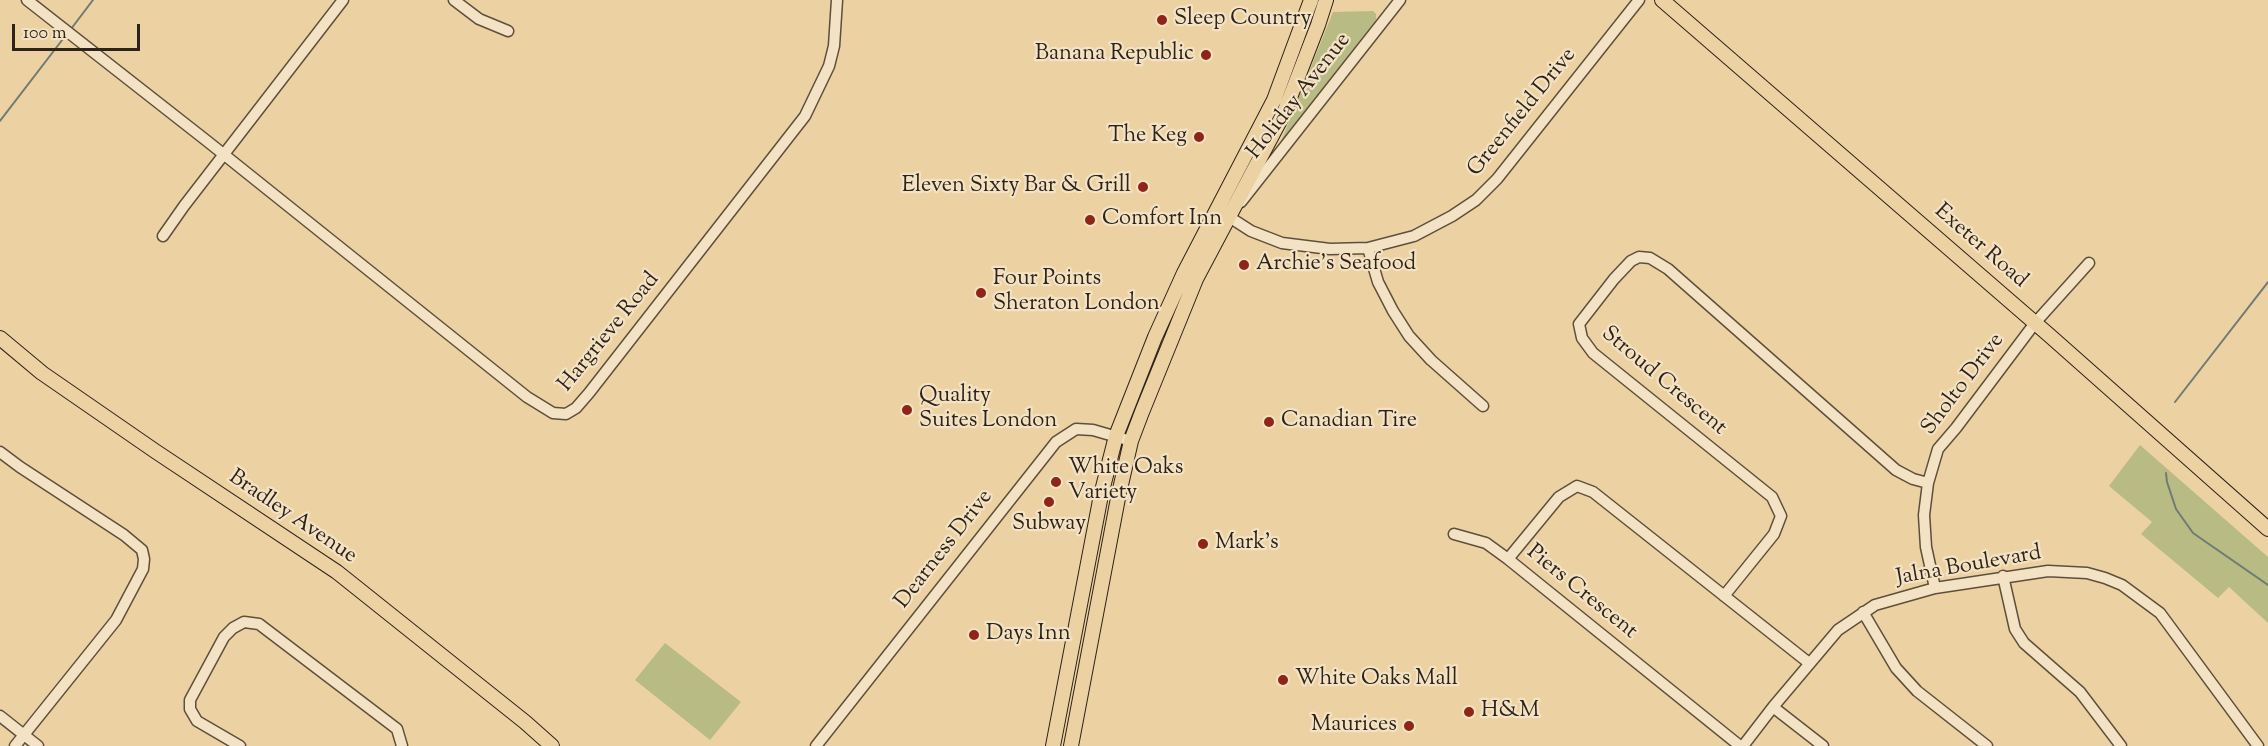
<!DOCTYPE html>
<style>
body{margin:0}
#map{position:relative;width:2268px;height:746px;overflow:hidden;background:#ecd2a3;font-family:"Sorts Mill Goudy",serif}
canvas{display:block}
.scale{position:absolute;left:12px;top:24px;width:128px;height:27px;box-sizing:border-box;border:3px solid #2e231a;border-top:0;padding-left:8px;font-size:18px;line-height:21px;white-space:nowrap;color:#2e231a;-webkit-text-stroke:4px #f3e2c3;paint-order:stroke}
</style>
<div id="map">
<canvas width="2268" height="746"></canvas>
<div class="scale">100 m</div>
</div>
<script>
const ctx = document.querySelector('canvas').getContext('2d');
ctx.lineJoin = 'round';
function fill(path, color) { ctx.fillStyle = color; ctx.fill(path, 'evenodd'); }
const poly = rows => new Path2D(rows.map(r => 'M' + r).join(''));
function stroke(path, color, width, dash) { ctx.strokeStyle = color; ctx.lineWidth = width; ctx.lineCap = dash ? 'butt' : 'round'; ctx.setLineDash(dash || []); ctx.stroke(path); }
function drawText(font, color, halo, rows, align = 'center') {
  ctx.font = font + ' "Sorts Mill Goudy",serif'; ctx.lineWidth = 4.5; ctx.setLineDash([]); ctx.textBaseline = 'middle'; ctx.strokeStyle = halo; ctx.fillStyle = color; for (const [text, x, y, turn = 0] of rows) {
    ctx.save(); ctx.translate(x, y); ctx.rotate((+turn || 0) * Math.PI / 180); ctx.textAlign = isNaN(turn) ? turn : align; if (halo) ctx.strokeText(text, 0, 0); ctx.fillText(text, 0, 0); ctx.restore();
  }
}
fill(poly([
 [1373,11,1376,14,1376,20,1280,144,1333,12],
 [2140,445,2268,557,2268,623,2229,587,2218,598,2141,534,2152,522,2109,486],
 [665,643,741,702,710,740,635,680]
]), '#b9bb84');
stroke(poly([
 [71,29,93,0],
 [0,121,66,35],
 [2175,402,2268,282],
 [2166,473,2167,482,2176,509,2193,533,2268,585]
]), '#707b74', 2);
const minor = poly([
 [27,0,207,141,527,397,553,413,566,414,576,408,589,393,805,116,829,66,834,46,837,0],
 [454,0,479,19,508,31],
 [1241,202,1400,0],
 [1223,213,1251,231,1282,243,1330,249,1368,248,1414,236,1452,216,1476,200,1497,179,1639,0],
 [163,236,184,206,343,0],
 [1368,248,1378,282,1393,311,1409,336,1431,360,1483,406],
 [0,452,20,467,124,535,142,550,144,559,143,569,116,620,15,746],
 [1454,534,1486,543,1508,559],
 [2003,576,2015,629,2024,643,2080,692,2121,746],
 [1935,588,1926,547,1924,515,1928,483,1938,449,1956,428,2035,323,2089,263],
 [1724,596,1774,534,1781,516,1772,497,1593,353,1582,338,1579,324,1614,279,1631,261,1639,257,1650,258,1668,269,1896,470,1913,479,1928,483],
 [1863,612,1896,668,1917,691,1987,746],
 [1773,707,1823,746],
 [0,716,38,746],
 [240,746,197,721,190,709,190,700,224,637,233,628,244,622,259,624,397,729,402,746],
 [816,746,1056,442,1076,429,1093,430,1131,441],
 [1740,746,1508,559,1559,497,1577,486,1593,492,1809,663],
 [1743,746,1773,707,1838,630,1875,605,1935,588,2048,571,2087,573,2105,578,2122,585,2160,613,2258,746]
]);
const major = poly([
 [1662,0,2049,335,2268,529],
 [0,338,42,373,155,451,337,572,525,722,552,746],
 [1053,746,1101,495,1116,436,1155,337,1184,273,1274,100,1311,0],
 [1071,746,1118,498,1131,441,1142,412,1196,279,1284,113,1318,25,1326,0]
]);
stroke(minor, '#5e4f3c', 13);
stroke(major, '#2e231a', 16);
stroke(minor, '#f3e2c3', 10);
stroke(major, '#ecd2a3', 14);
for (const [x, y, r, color] of [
 [1162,20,6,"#8f2418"],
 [1206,55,6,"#8f2418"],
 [1199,137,6,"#8f2418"],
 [1143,187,6,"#8f2418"],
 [1090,220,6,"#8f2418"],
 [1244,265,6,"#8f2418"],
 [981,293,6,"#8f2418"],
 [907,410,6,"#8f2418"],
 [1269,422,6,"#8f2418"],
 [1056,482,6,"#8f2418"],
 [1049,502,6,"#8f2418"],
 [1203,544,6,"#8f2418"],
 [974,635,6,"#8f2418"],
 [1283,680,6,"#8f2418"],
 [1469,712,6,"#8f2418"],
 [1409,726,6,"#8f2418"]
]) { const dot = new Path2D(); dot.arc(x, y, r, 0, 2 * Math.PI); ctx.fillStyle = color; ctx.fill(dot); stroke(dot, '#f3e2c3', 2); }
drawText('22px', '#2e231a', '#f3e2c3', [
 ["Sleep Country",1174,20],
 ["Banana Republic",1194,55,"right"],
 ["The Keg",1187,137,"right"],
 ["Eleven Sixty Bar & Grill",1131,187,"right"],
 ["Comfort Inn",1102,220],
 ["Archie's Seafood",1256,265],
 ["Four Points",993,280],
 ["Sheraton London",993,305],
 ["Quality",919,397],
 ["Suites London",919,422],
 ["Canadian Tire",1281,422],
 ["White Oaks",1068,469],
 ["Variety",1068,494],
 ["Subway",1049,525,"center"],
 ["Mark's",1215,544],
 ["Days Inn",986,635],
 ["White Oaks Mall",1295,680],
 ["H&M",1481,712],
 ["Maurices",1397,726,"right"]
], 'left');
drawText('22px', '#2e231a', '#f3e2c3', [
 ["Holiday Avenue",1300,97,-52],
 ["Greenfield Drive",1523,113,-51],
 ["Exeter Road",1980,247,41],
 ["Hargrieve Road",610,333,-51],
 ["Stroud Crescent",1663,382,40],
 ["Sholto Drive",1964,385,-53],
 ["Bradley Avenue",292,518,34],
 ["Dearness Drive",945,550,-52],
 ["Jalna Boulevard",1969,567,-10],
 ["Piers Crescent",1581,593,39]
]);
</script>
